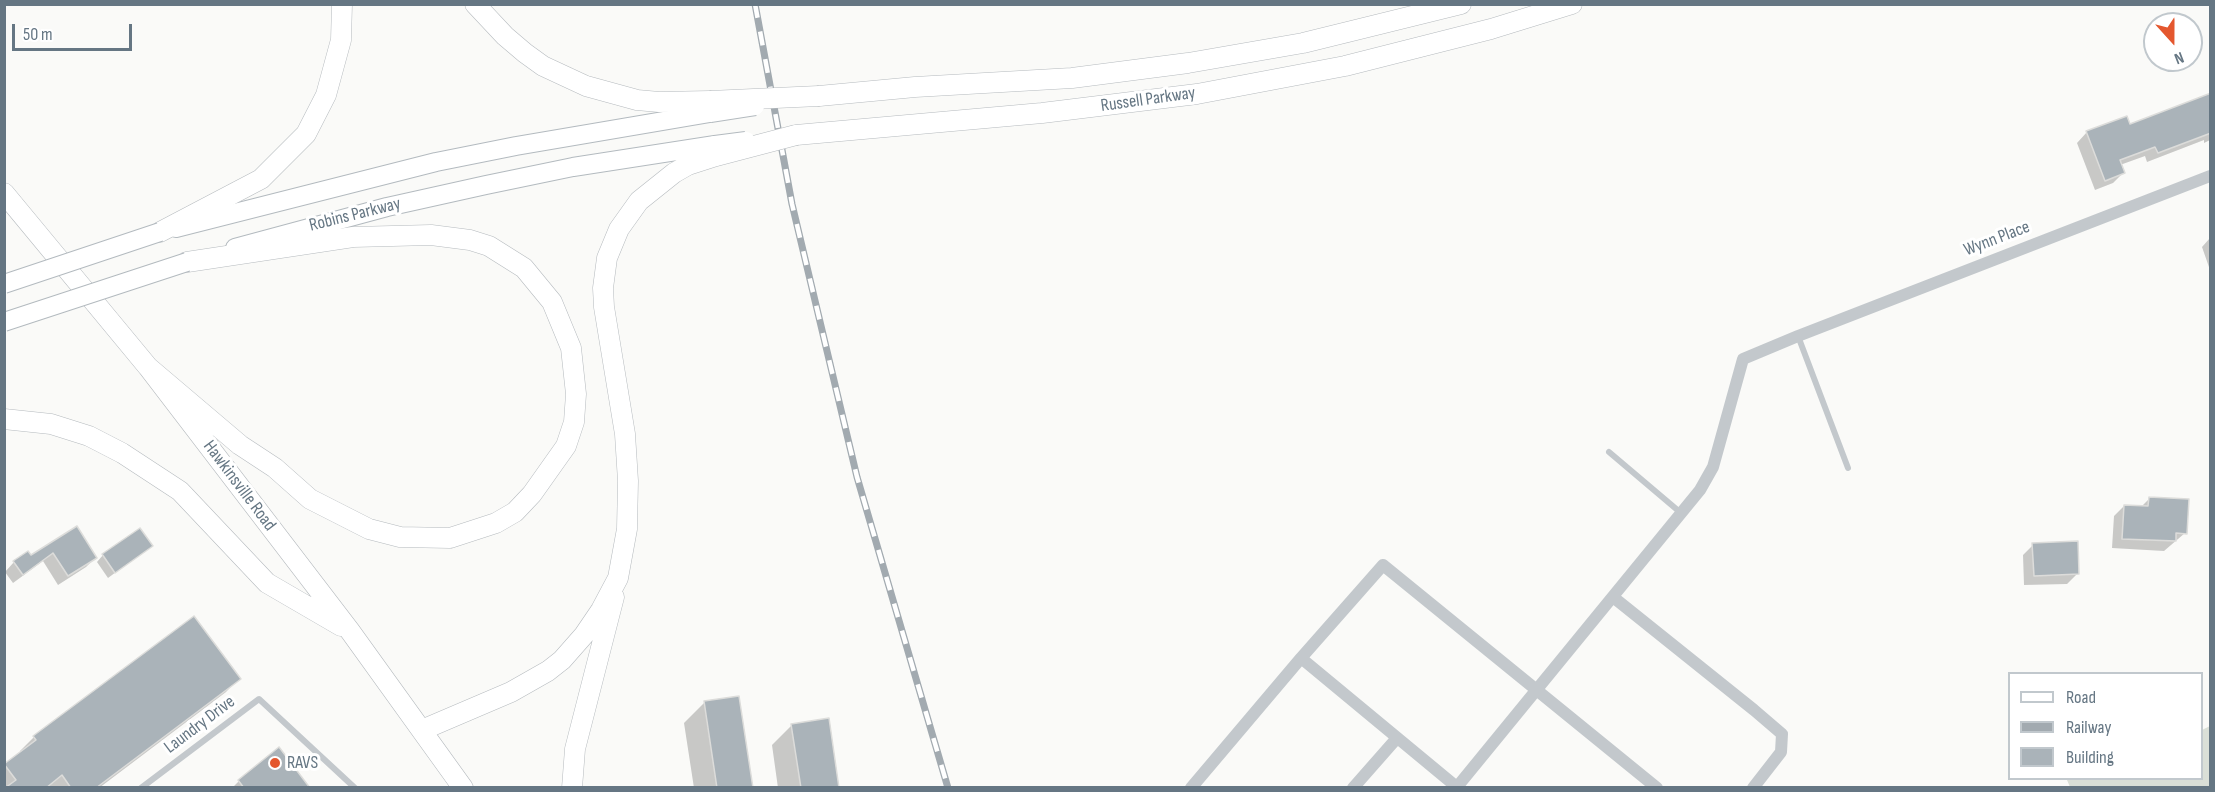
<!DOCTYPE html>
<style>
body{margin:0}
#map{position:relative;width:2215px;height:792px;overflow:hidden;background:#fafaf8;font-family:"Sofia Sans Condensed",sans-serif}
canvas{display:block}
.frame{position:absolute;inset:0;border:6px solid #657683;pointer-events:none}
.legend{position:absolute;left:2008px;top:672px;width:195px;height:108px;box-sizing:border-box;background:#fff;border:2px solid #c1c8cd;margin:0;padding:8px 10px;list-style:none;font-size:18px;color:#657683}
.legend li{display:flex;align-items:center;gap:12px;height:30px}
.legend b{width:30px;border:2px solid #c1c8cd}
.north{position:absolute;left:2143px;top:12px;width:60px;height:60px;box-sizing:border-box;background:#fff;border:2px solid #c1c8cd;border-radius:50%;rotate:159deg;font-size:16px;font-weight:700;line-height:24px;text-align:center;color:#657683}
.north::after{content:'';display:block;margin:auto;width:21px;height:27px;background:#e4572e;clip-path:polygon(50% 0,100% 100%,50% 72%,0 100%)}
.scale{position:absolute;left:12px;top:24px;width:120px;height:27px;box-sizing:border-box;border:3px solid #657683;border-top:0;padding-left:8px;font-size:18px;line-height:21px;white-space:nowrap;color:#657683;-webkit-text-stroke:4px #fff;paint-order:stroke}
</style>
<div id="map">
<canvas width="2215" height="792"></canvas>
<div class="frame"></div>
<ul class="legend">
<li><b style="height:8px;background:#fff"></b>Road</li>
<li><b style="height:8px;background:#a2aab0"></b>Railway</li>
<li><b style="height:16px;background:#aab3b9"></b>Building</li>
</ul>
<div class="north">N</div>
<div class="scale">50 m</div>
</div>
<script>
const ctx = document.querySelector('canvas').getContext('2d');
ctx.lineJoin = 'round';
function fill(path, color) { ctx.fillStyle = color; ctx.fill(path, 'evenodd'); }
const poly = rows => new Path2D(rows.map(r => 'M' + r).join(''));
function stroke(path, color, width, dash) { ctx.strokeStyle = color; ctx.lineWidth = width; ctx.lineCap = dash ? 'butt' : 'round'; ctx.setLineDash(dash || []); ctx.stroke(path); }
function drawText(font, color, halo, rows, align = 'center') {
  ctx.font = font + ' "Sofia Sans Condensed",sans-serif'; ctx.lineWidth = 6; ctx.setLineDash([]); ctx.textBaseline = 'middle'; ctx.strokeStyle = halo; ctx.fillStyle = color; for (const [text, x, y, turn = 0] of rows) {
    ctx.save(); ctx.translate(x, y); ctx.rotate((+turn || 0) * Math.PI / 180); ctx.textAlign = isNaN(turn) ? turn : align; if (halo) ctx.strokeText(text, 0, 0); ctx.fillText(text, 0, 0); ctx.restore();
  }
}
fill(poly([
 [2210,726,2210,787,2070,787,2067,780,2070,779,2202,778,2202,730]
]), '#dadfd7');
fill(poly([
 [2210,94,2210,140,2204,143,2204,140,2147,162,2145,156,2120,165,2123,173,2113,183,2095,190,2077,143,2087,132,2130,126],
 [2210,238,2210,270,2202,247],
 [2149,499,2185,533,2164,551,2112,548,2114,516,2124,506,2141,507],
 [77,528,95,558,86,567,58,585,43,561,13,583,5,572,14,562,30,557],
 [2033,545,2078,573,2067,584,2024,585,2023,555],
 [151,546,108,578,97,562,103,555],
 [193,618,239,678,226,692,99,788,4,788,4,766,21,753,20,751,34,737],
 [704,703,751,788,694,788,684,723],
 [792,725,837,788,778,788,772,745],
 [239,781,308,788,232,788]
]), '#0003');
const building = poly([
 [2211,93,2211,133,2158,153,2155,147,2120,160,2125,173,2105,181,2086,131,2127,116,2130,124,2211,93],
 [2149,497,2189,499,2187,534,2176,533,2176,541,2122,539,2124,505,2148,506,2149,497],
 [77,526,97,558,68,576,53,553,23,575,13,561,28,551,31,555,77,526],
 [140,528,153,546,115,573,102,554,140,528],
 [2078,541,2079,574,2034,576,2032,543,2078,541],
 [194,616,241,679,96,788,71,788,62,775,46,788,5,788,16,780,4,764,36,740,33,736,194,616],
 [739,696,753,788,717,788,704,701,739,696],
 [829,718,839,788,801,788,791,724,829,718],
 [279,747,310,788,244,788,238,780,279,747]
]);
fill(building, '#aab3b9');
stroke(building, '#dcdcda', 1.5);
const secondary = poly([
 [176,228,436,162,516,146,710,113],
 [235,248,387,207,486,185,573,167,715,145]
]);
const primary = poly([
 [475,4,505,36,525,53,543,66,586,86,637,100,659,102,710,101],
 [819,96,915,87,1072,78,1188,63,1303,43,1461,4],
 [796,135,1042,113,1197,94,1345,66,1491,29,1572,4],
 [4,193,148,367,350,631,463,788],
 [160,232,261,179,306,134,326,95,341,40,342,4],
 [148,367,240,445,275,468,310,499,369,529,400,537,450,538,496,523,515,512,532,494,566,446,574,422,576,394,571,348,552,302,524,268,489,246,470,240,431,235,353,237,187,262],
 [4,419,51,424,89,436,122,453,180,491,267,583,341,626],
 [422,730,511,692,548,671,562,660,584,635,601,610,618,578,627,529,628,481,625,434,604,307,603,288,607,258,619,229,639,201,674,173,688,165,716,156],
 [572,788,575,749,614,597]
]);
stroke(secondary, '#b3babf', 20);
stroke(primary, '#b5babe', 21);
stroke(poly([
 [1798,336,1848,468],
 [1609,452,1681,513],
 [141,788,259,699,355,788]
]), '#c3c8cc', 6);
stroke(poly([
 [1613,597,1754,710,1782,734,1781,752,1753,788],
 [1301,658,1383,565,1657,788],
 [1457,787,1700,490,1713,467,1743,359,1798,336,2210,176],
 [1191,788,1301,658,1458,788],
 [1353,788,1397,738]
]), '#c3c8cc', 12);
stroke(secondary, '#fff', 18);
stroke(primary, '#fff', 20);
const rail = poly([
 [755,4,792,204,857,477,948,788]
]);
stroke(rail, '#a2aab0', 7);
stroke(rail, '#fff', 4.5, [14]);
const secondaryBridge = poly([
 [710,113,755,106],
 [715,145,746,141],
 [4,284,160,232],
 [4,322,187,262]
]);
const primaryBridge = poly([
 [710,101,819,96],
 [716,156,796,135]
]);
stroke(secondaryBridge, '#b3babf', 20, []);
stroke(primaryBridge, '#b5babe', 21, []);
stroke(secondaryBridge, '#fff', 18);
stroke(primaryBridge, '#fff', 20);
for (const [x, y, r, color] of [
 [275,763,6,"#e4572e"]
]) { const dot = new Path2D(); dot.arc(x, y, r, 0, 2 * Math.PI); ctx.fillStyle = color; ctx.fill(dot); stroke(dot, '#fff', 2); }
drawText('18px', '#657683', '#fff', [
 ["Russell Parkway",1148,100,-8],
 ["Robins Parkway",355,215,-14],
 ["Wynn Place",1997,239,-21],
 ["Hawkinsville Road",239,486,53],
 ["Laundry Drive",200,725,-37]
]);
drawText('18px', '#657683', '#fff', [
 ["RAVS",287,763]
], 'left');
</script>
